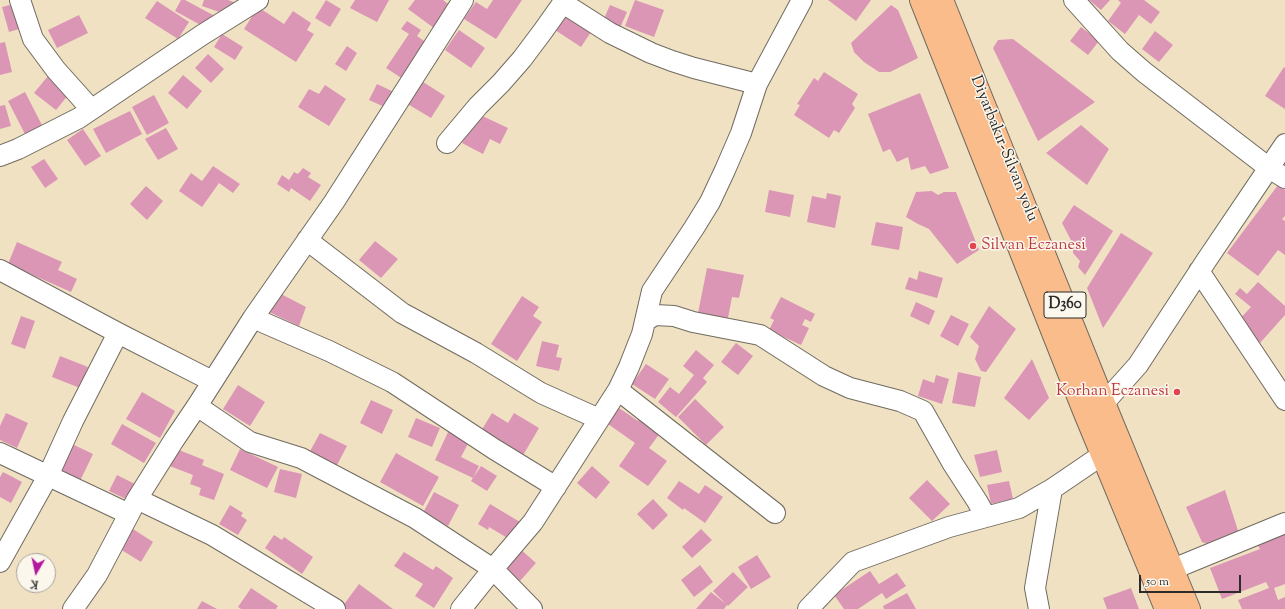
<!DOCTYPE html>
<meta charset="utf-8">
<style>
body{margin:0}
#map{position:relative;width:1285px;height:609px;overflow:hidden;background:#f0e1c3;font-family:"Sorts Mill Goudy",serif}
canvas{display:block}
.north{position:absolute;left:16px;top:553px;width:40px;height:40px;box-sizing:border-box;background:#fbf7ec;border:1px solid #a8a59f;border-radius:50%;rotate:189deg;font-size:11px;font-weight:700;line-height:16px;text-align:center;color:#2b2b2b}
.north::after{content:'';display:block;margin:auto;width:14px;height:18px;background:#b5179e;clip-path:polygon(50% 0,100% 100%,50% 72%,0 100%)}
.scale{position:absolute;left:1139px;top:575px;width:102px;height:18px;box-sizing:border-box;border:2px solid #2b2b2b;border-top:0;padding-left:5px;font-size:12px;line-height:14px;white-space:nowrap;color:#2b2b2b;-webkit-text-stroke:3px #fbf7ec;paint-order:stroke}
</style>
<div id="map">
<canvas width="1285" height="609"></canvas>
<div class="north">K</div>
<div class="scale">50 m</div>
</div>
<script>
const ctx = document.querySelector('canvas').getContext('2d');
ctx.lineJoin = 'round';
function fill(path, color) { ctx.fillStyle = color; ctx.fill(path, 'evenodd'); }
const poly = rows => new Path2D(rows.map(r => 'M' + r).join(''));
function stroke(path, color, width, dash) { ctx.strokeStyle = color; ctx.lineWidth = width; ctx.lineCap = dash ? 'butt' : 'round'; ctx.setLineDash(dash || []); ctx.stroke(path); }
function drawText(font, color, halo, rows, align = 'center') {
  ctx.font = font + ' "Sorts Mill Goudy",serif'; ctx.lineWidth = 3; ctx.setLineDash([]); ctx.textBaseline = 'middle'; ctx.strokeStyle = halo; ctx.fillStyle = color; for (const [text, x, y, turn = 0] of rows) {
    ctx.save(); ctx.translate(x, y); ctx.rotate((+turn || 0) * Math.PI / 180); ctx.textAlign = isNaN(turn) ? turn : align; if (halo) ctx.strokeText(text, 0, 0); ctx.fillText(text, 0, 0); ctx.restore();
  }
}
fill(poly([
 [181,0,185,0,213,15,206,28,175,11],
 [204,0,228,0,236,3,231,16,202,6],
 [326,0,341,9,330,27,315,18],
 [355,0,389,0,377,22,350,8],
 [415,0,443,0,455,9,438,31,408,9],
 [493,0,522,0,496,39,464,19,476,2,487,9],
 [635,0,664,10,654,37,625,26],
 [828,0,871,0,856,21],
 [1089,0,1110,0,1101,10],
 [1118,0,1144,0,1160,12,1151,24,1139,15,1125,34,1108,21,1121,3],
 [157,1,189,22,178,39,145,18],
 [18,3,19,29,9,32,2,7],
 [610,5,627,12,620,28,603,21],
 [891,5,898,10,918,58,890,72,879,72,864,62,854,52,851,43],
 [258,7,284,24,293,11,311,23,307,30,314,34,296,62,244,29],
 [564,10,593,29,581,47,552,28],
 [79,15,88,33,57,48,48,30],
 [407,21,421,30,417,36,430,45,406,81,386,68,409,34,401,29],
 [1081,27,1099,41,1088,55,1070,41],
 [459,30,485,48,471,68,445,50],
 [1155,31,1173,45,1159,62,1142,49],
 [222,34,243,47,235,60,214,47],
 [1013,39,1095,102,1038,141,993,48,998,40],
 [5,42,12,72,0,75,0,43],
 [347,46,357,53,346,71,335,64],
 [208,54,224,69,211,83,195,68],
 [1284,67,1285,68,1285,109,1265,96],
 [824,72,858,94,852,104,855,108,839,133,834,130,829,138,794,115,800,105,797,104,814,78,818,81],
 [183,75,202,91,187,109,168,93],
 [48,76,69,94,56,110,34,93],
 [420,80,445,96,431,118,406,103],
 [377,84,396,93,389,109,369,100],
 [325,85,346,99,329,126,298,107,309,89,319,94],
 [25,92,44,129,27,138,8,101],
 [920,93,949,168,930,174,925,166,911,170,908,157,897,162,890,149,883,152,868,114],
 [154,95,169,123,147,135,132,107],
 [5,105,11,126,0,129,0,106],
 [130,111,142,134,106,153,93,129],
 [476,113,508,128,500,144,490,139,483,154,462,143],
 [1081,125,1109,149,1087,185,1046,153],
 [166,128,178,149,158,160,145,139],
 [83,129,101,156,85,166,67,140],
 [44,159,58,179,45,188,31,167],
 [213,166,240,184,233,193,219,183,202,207,179,191,191,173,202,181],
 [303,168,311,173,308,177,321,185,310,201,291,188,289,192,277,184,282,175,289,180,294,172,298,174],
 [1278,185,1285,190,1285,216,1282,219,1285,221,1285,255,1278,250,1258,276,1227,253],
 [146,186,163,201,147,220,130,204],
 [769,190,794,195,790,217,765,212],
 [932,191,938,195,944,192,956,192,979,250,957,264,929,229,918,224,906,217,916,192],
 [827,193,841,196,835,228,807,222,812,196,826,199],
 [1074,205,1113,231,1085,275,1078,267,1080,261,1073,253,1073,244,1062,223],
 [876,222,903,227,899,250,871,245],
 [1121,233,1153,253,1103,328,1087,288],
 [375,241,398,259,381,278,359,260],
 [17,242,62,262,58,270,77,279,71,292,8,264],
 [707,268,744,275,739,298,732,297,728,318,698,313],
 [919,271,943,278,937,298,905,289,909,277,917,280],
 [1258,282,1285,306,1285,315,1260,343,1237,322,1251,307,1235,294,1240,288,1247,294],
 [279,293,306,307,299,326,269,312],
 [522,296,539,307,533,316,542,322,517,361,491,344],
 [781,297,815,314,811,322,805,319,802,325,809,328,801,345,769,330,774,320,770,318],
 [916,302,935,311,929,325,910,316],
 [989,306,1016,329,986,372,981,371,975,359,979,346,970,337],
 [951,315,969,324,958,346,940,336],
 [21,316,35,321,25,349,11,344],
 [542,341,559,345,556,357,562,358,559,371,536,366],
 [736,343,753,356,738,375,721,362],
 [696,350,714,365,703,378,707,382,676,417,658,402,670,387,679,394,694,375,683,366],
 [60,356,88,367,80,388,52,377],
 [1032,359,1049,398,1029,420,1004,398],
 [646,364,669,379,655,399,632,384],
 [958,372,981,377,975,407,952,403],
 [936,375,949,379,942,404,918,396,923,379,934,383],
 [238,385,265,402,250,426,223,409],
 [142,392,175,411,160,438,126,419],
 [695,399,724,427,706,445,678,417],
 [371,400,393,410,382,434,360,423],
 [619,408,638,421,642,414,663,429,649,448,667,461,648,486,619,466,635,443,608,424],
 [6,413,28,423,17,448,0,440,0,426],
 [492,413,508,423,514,413,539,428,522,457,481,431],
 [416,418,440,428,432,447,408,437],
 [122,424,156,443,144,463,111,444],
 [449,430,470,440,461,457,479,466,473,478,435,460],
 [320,433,347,446,336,467,309,453],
 [72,444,93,454,80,481,59,471],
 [174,448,204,460,202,465,224,474,214,500,199,495,201,488,190,484,193,475,167,465],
 [240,449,278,467,267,488,230,470],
 [997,450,1002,472,980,477,974,455],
 [396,453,439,477,423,506,380,482],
 [481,466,497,476,487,491,471,481],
 [592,466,610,482,596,499,577,483],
 [280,469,302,474,296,498,274,492],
 [3,472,22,482,11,503,0,497,0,477],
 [117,475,137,485,130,501,109,491],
 [927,480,950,504,932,521,909,498],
 [679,481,699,494,705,485,723,497,705,523,684,508,683,510,667,498],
 [1009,481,1013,499,991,504,987,485],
 [1225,490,1241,540,1218,548,1202,542,1186,507],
 [434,492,459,505,448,526,423,513],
 [653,499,668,515,653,530,637,514],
 [490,504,525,525,514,542,489,527,488,530,478,524],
 [230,505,243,513,241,516,247,520,238,535,219,524],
 [133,529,153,542,141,562,120,549],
 [701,529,712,540,692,558,682,547],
 [1285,533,1285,584,1274,588,1278,600,1285,597,1285,609,1242,609,1238,600,1269,588,1266,582,1222,599,1210,568,1260,549,1257,544],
 [274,535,282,540,284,537,313,557,302,574,265,548],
 [519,548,536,563,520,581,503,566],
 [404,552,433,570,436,566,453,578,434,608,415,596,423,584,394,566],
 [757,555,771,577,751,589,738,567],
 [700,565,713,582,694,597,681,580],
 [870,571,879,584,897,573,906,586,886,599,882,593,858,609,844,609,834,595],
 [733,572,748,587,728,606,727,605,724,609,696,609,711,592,726,604,713,591],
 [359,584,393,609,345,609,342,607],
 [251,588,278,606,276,609,241,609,238,607],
 [1131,588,1139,609,1107,609,1103,598],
 [907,593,916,609,884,609,883,606],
 [202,601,217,609,197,609]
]), '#db96b5');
const minor = poly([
 [20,0,33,39,56,70,91,109],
 [1074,0,1120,51,1144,72,1269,168,1285,178],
 [563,3,610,33,651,53,672,61,694,68,757,84],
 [447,143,478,106,501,83,522,59,543,31,565,0],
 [0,156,18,149,79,118,202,35,258,0],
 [307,240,402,313,476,353,541,393,599,419],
 [0,270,118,333,212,381],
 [1199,271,1285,400],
 [253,318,329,351,392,382,494,449,556,487],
 [645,321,655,315,674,316,693,322,760,335,824,376,850,388,900,401,923,411,953,464,977,501,986,517],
 [618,390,775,513],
 [197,406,250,442,301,458,415,518,493,569,532,609],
 [1090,409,1104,403,1138,365,1206,261,1285,144],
 [0,453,129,514],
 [137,499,212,535,335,609],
 [0,562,48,476,73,421,118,333],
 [1173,569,1285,523],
 [73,609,97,575,137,499,174,440,197,406,253,318,334,202,463,0],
 [461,609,493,569,533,522,618,390,629,367,642,334,652,291,694,228,710,202,725,170,741,133,757,84,802,0],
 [808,609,853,562,949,527,1019,508,1052,489,1102,455],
 [1039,609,1035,588,1052,489]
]);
const highway = poly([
 [921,0,1084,411,1166,609],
 [942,0,1104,403,1189,609]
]);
stroke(minor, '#706b60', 22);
stroke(highway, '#706b60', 24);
stroke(minor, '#fff', 20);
stroke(highway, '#fabc8b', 22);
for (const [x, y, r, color] of [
 [973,246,4,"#e0444e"],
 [1177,392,4,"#e0444e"]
]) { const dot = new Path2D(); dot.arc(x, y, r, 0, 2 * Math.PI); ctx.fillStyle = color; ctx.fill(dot); stroke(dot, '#fbf7ec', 1.5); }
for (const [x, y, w] of [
 [1065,305,42]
]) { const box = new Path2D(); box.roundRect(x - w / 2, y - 13, w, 26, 3); ctx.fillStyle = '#fbf7ec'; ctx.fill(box); stroke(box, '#2b2b2b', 1); }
drawText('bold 15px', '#2b2b2b', null, [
 ["D360",1065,305]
]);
drawText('16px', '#2b2b2b', '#fbf7ec', [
 ["Diyarbakır-Silvan yolu",1003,149,68]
]);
drawText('16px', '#be3a42', '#fbf7ec', [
 ["Silvan Eczanesi",981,246],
 ["Korhan Eczanesi",1169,392,"right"]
], 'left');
</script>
